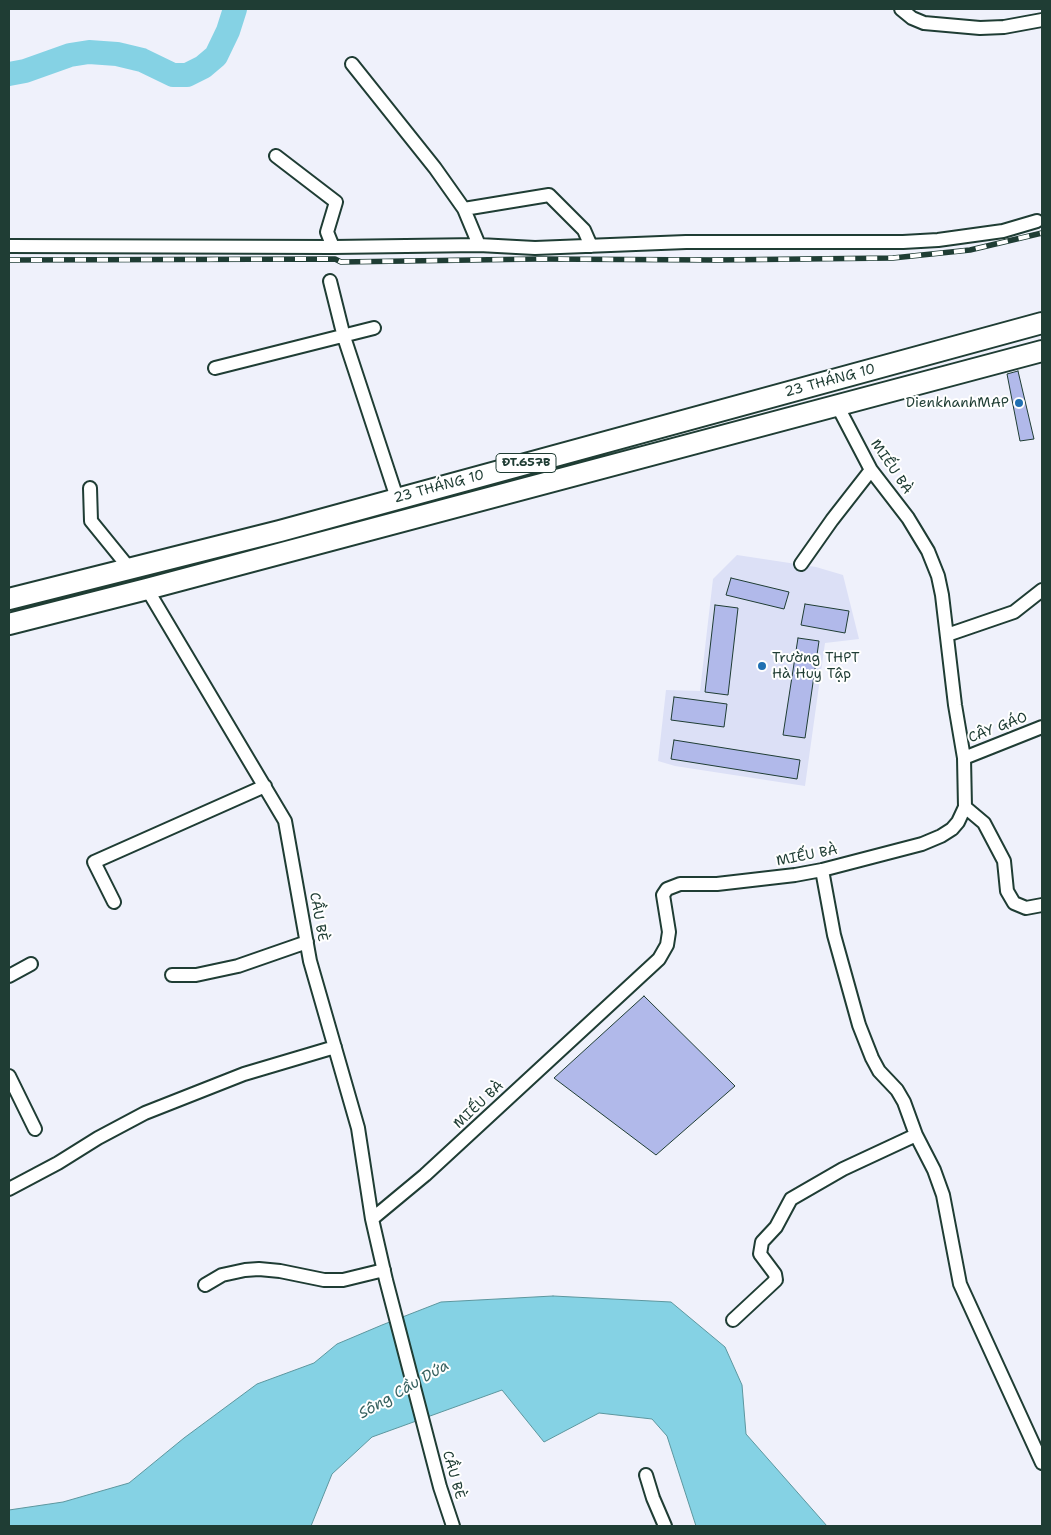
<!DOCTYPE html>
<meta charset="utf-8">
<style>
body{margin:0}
#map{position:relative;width:1051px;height:1535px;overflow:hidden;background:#eff1fb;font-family:"Shantell Sans",sans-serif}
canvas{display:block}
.frame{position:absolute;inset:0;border:10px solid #1f3d34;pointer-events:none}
</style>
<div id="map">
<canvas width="1051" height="1535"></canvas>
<div class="frame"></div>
</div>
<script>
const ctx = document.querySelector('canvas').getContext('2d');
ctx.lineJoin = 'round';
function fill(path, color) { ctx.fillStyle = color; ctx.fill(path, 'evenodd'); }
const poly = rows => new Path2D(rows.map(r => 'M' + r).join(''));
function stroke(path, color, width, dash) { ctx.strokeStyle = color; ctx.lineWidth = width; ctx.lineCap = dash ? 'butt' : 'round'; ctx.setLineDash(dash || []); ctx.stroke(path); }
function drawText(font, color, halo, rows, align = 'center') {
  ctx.font = font + ' "Shantell Sans",sans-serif'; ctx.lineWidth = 4; ctx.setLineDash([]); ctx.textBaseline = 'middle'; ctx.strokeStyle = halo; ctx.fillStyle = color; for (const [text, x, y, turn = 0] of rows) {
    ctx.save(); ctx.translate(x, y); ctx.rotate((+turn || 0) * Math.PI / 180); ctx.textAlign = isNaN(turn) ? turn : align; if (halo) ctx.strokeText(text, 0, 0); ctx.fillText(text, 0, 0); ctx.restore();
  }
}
fill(poly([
 [737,555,816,567,843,575,859,639,825,643,805,786,675,766,658,761,666,690,700,691,713,579]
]), '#dce0f6');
const water = poly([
 [553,1296,671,1302,725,1347,742,1385,746,1434,827,1526,696,1526,667,1436,652,1419,599,1413,544,1442,502,1390,372,1437,332,1474,311,1526,9,1526,9,1510,63,1502,129,1483,184,1438,257,1384,314,1363,337,1344,382,1325,441,1302,553,1296]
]);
fill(water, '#85d2e4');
stroke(water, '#5c969e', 1);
stroke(poly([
 [9,74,25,71,70,55,89,52,117,54,142,60,173,75,187,75,203,67,216,56,228,31,235,9]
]), '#85d2e4', 24);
const building = poly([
 [1018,371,1034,439,1020,441,1007,374,1018,371],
 [731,578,789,592,784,609,726,595,731,578],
 [805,604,849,611,845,633,801,625,805,604],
 [715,605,738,608,728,695,705,692,715,605],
 [798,638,819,641,805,738,783,735,798,638],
 [674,697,727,704,724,727,671,720,674,697],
 [674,740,800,760,797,779,671,759,674,740],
 [644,996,735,1086,656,1155,554,1078,644,996]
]);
fill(building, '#b1b9ea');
stroke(building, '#1f3d34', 1);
const minor = poly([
 [901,9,912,18,924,23,980,28,1004,27,1042,20],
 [352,64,435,168,464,209,479,245],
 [276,156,336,202,327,232,333,247],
 [464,209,549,195,584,230,591,246],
 [9,246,333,247,479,245,535,248,686,242,903,242,938,240,1003,231,1037,221],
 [330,281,344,337,397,498],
 [215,368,374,328],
 [90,488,91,521,130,569],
 [801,564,832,520,871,470],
 [147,589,285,821,310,961,358,1128,372,1219,386,1280,440,1487,453,1526],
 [947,635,1014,612,1042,590],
 [964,758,1042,727],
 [965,807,984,823,1004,861,1007,891,1014,903,1026,908,1042,905],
 [822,870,834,935,859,1025,872,1058,879,1071,897,1090,904,1102,916,1135,934,1170,943,1195,960,1284,1042,1463],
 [114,902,94,862,265,786],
 [172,975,196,975,238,966,307,942],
 [9,976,31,964],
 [9,1076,35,1129],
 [9,1189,58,1163,98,1138,145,1113,244,1074,335,1047],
 [372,1219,425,1175,659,959,667,945,669,932,663,895,667,889,680,884,717,884,795,875,822,870,922,844,941,836,952,829,958,822,965,807,964,758,955,705,942,595,938,576,928,551,908,518,871,470,838,407],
 [205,1285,222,1275,245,1270,259,1269,280,1271,324,1280,343,1280,384,1270],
 [733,1320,776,1280,775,1274,760,1254,762,1242,776,1227,791,1199,843,1169,916,1135],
 [646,1475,653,1498,665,1526]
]);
const primary = poly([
 [9,599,280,531,1042,323],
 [9,624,147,589,1042,351]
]);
stroke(minor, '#1f3d34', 16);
stroke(primary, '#1f3d34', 24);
stroke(minor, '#fff', 12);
stroke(primary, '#fff', 20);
const rail = poly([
 [9,260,335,259,341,262,538,259,715,260,893,258,970,250,1042,233]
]);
stroke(rail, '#1f3d34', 5.5);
stroke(rail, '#fff', 4, [11]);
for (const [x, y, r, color] of [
 [1019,403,5,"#1f6fb2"],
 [762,666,5,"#1f6fb2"]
]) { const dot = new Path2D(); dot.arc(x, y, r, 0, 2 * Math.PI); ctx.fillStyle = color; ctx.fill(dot); stroke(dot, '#fff', 2); }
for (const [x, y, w] of [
 [526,463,60]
]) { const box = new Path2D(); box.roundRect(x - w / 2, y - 9.5, w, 19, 4); ctx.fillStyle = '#fff'; ctx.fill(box); stroke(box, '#1f3d34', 1); }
drawText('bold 12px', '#1f3d34', null, [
 ["ĐT.657B",526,463]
]);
drawText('14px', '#1f3d34', '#fff', [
 ["23 THÁNG 10",830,381,-15],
 ["MIẾU BÀ",891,467,56],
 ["23 THÁNG 10",439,487,-15],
 ["CÂY GÁO",998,728,-21],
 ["MIẾU BÀ",807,856,-11],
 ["CẦU BÈ",318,917,80],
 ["MIẾU BÀ",479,1105,-43],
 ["CẦU BÈ",453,1475,74]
]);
drawText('14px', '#1f3d34', '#fff', [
 ["DienkhanhMAP",1009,403],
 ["Trường THPT",772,658,"left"],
 ["Hà Huy Tập",772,674,"left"]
], 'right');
drawText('italic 15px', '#386260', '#fff', [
 ["Sông Cầu Dứa",404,1390,-30]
]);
</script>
